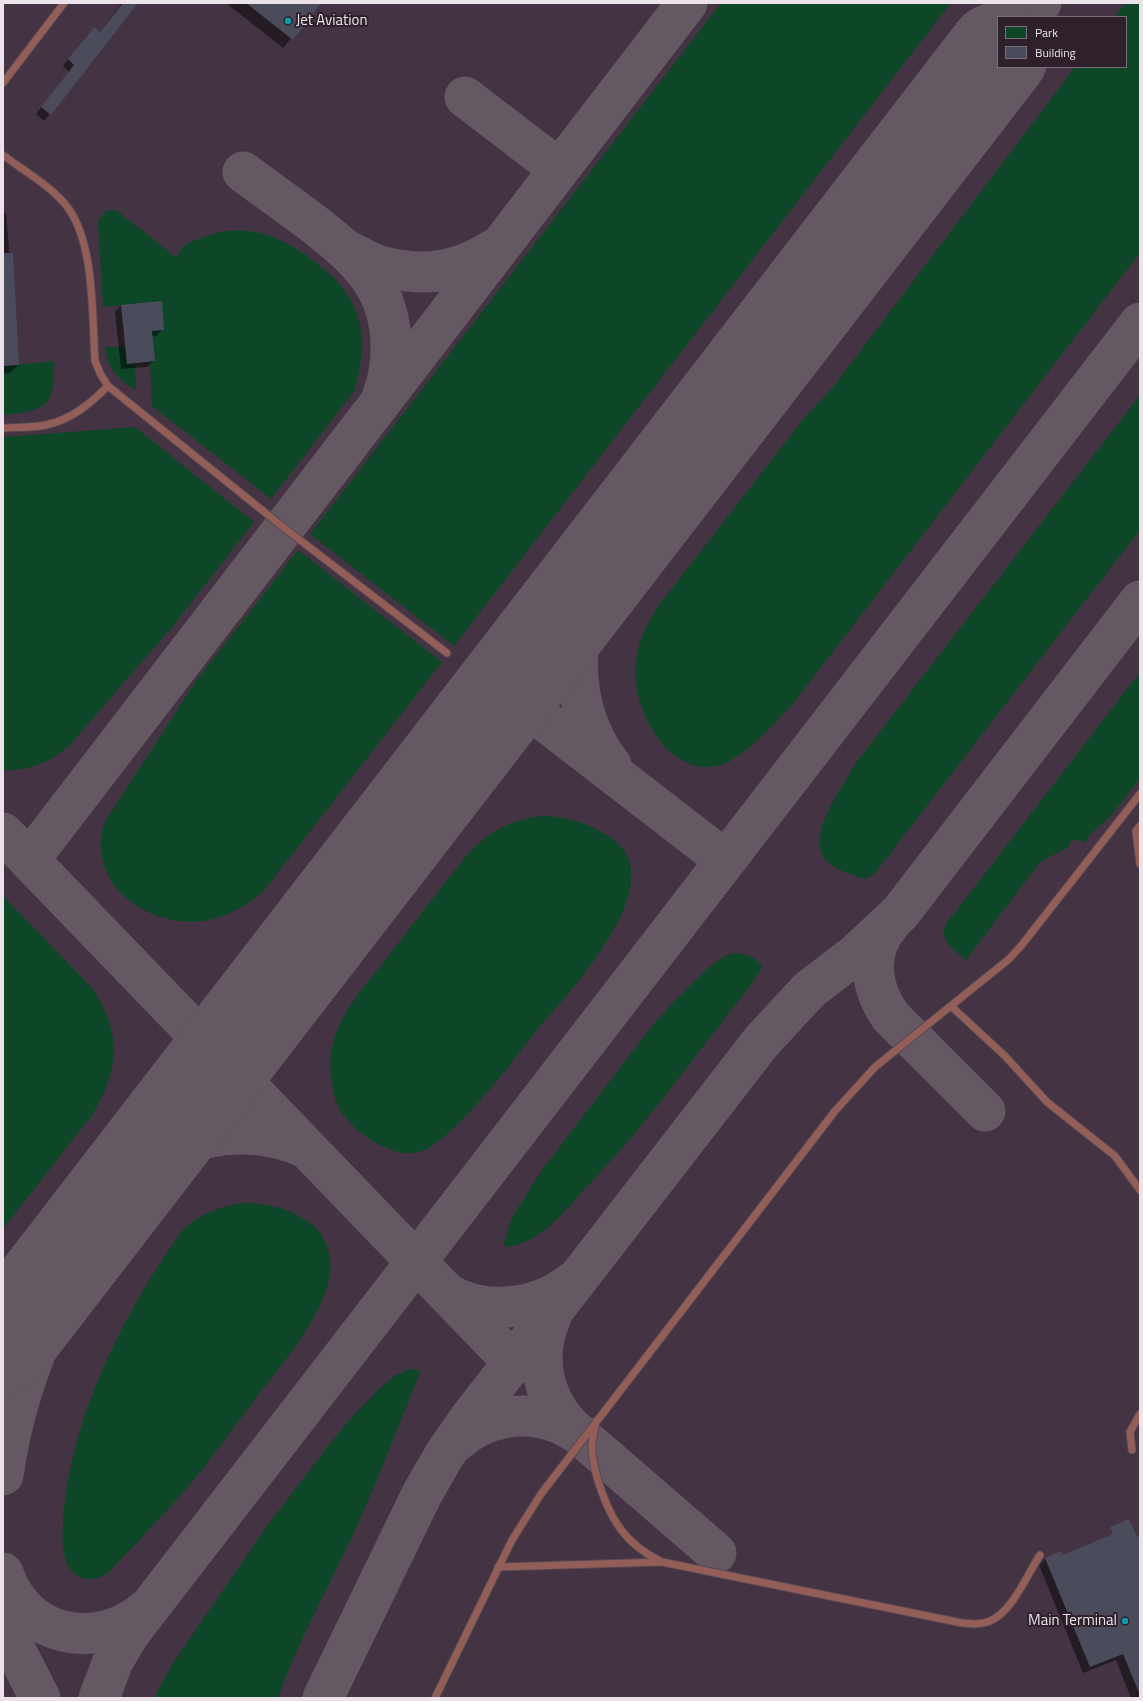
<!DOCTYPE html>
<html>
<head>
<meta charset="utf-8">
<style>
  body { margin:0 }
  #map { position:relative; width:1143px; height:1701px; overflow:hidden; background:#382b36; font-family:"Titillium Web",sans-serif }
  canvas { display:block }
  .frame { position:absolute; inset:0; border:4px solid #ebe2ea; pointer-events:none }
  .legend { position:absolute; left:997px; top:16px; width:130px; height:52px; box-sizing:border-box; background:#2e212c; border:1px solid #7a6e78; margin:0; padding:5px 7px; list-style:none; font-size:12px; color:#ebe2ea }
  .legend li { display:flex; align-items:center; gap:8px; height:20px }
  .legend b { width:20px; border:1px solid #7a6e78 }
</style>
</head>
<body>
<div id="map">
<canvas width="1143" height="1701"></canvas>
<div class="frame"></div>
<ul class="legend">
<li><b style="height:11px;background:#0d4728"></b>Park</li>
<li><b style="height:11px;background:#4a4c5c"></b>Building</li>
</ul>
</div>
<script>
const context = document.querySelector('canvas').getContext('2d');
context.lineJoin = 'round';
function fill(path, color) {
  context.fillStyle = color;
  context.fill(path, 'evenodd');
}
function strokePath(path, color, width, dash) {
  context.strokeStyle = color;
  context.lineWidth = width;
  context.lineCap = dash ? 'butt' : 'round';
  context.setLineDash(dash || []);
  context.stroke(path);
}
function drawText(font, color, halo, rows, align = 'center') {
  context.font = font + ' "Titillium Web",sans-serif';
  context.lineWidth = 4;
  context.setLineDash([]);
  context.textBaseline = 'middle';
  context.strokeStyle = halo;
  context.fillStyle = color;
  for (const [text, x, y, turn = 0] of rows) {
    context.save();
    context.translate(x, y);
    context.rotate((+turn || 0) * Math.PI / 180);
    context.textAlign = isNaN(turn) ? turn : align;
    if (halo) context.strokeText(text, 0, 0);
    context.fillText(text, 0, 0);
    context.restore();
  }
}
const built = new Path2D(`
  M 3,3 L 1140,3 L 1140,1698 L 3,1698 ZM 998,17 L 1126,17 L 1126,67 L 998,67 Z`);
const green = new Path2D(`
  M 721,3 L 951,3 L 454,646 L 310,534 Z
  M 1126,3 L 1140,3 L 1140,253 L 795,701 C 779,719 744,758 721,765 C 670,780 634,712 635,670 C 636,646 646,624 659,605 L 801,422 L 833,387 L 1075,67 L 1126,67 L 1126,17 L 1114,17 Z
  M 110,210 L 116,210 L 176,257 C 179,253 182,249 185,245 C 191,241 201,238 207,236 C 247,222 283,237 314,261 C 331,274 347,289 355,309 C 366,336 362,362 355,390 L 271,499 L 152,406 L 150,361 L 155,360 L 152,331 L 161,301 L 103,307 L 98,221 L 105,212 Z
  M 105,347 L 125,347 L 127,363 L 135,363 L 136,389 L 134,389 C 117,377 107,369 105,347 Z
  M 54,361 C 55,406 47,411 3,415 L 3,366 Z
  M 1140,395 L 1140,530 L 875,873 L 866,879 C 854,876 835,870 827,861 C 803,837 845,783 858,760 Z
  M 135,427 L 254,522 L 173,626 L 70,745 C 52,762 28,771 3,770 L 3,437 Z
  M 298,550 L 442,662 L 266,888 C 249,905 231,915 208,920 C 151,931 85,885 104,823 L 196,681 Z
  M 1140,672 L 1140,778 L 1110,817 L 1093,832 L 1084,843 L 1078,840 L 1072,840 L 1067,848 L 1040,862 L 966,960 C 956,951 937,940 946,924 Z
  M 541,816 C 566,816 585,822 607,835 C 681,878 566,995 534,1034 C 511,1063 452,1143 419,1152 C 391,1160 344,1127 336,1101 C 329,1080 328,1056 335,1036 C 344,1008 367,984 385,960 C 412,926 438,891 465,857 C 488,832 507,821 541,816 Z
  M 3,896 L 92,988 C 122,1032 120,1070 92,1115 L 3,1229 Z
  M 733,953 C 745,953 755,956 762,966 L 760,972 L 747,990 C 694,1057 644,1128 584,1190 C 568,1207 552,1228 531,1239 C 524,1243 513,1246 505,1247 L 504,1243 L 512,1217 L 542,1170 L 648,1031 L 672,1003 L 706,970 L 723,957 Z
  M 244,1203 C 291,1203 343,1228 328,1284 C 317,1322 283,1364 259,1394 C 233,1428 209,1463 181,1495 C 158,1521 133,1546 109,1572 C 100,1579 88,1582 78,1576 C 61,1566 62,1541 63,1523 C 69,1421 123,1313 182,1231 C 199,1213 220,1207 244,1203 Z
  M 410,1369 L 419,1370 L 420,1373 C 399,1426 378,1479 355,1530 C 330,1586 298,1640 278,1698 L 154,1698 L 171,1666 L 264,1530 L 328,1446 L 350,1419 L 379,1389 L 395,1375 Z`);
const shadow = new Path2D(`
  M 122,3 L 137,3 L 44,121 L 36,114 L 69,72 L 63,66 L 88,34 L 94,28 L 100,32 Z
  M 226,3 L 320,3 L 283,48 Z
  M 3,213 L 6,213 L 18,365 L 10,373 L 3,374 Z
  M 121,305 L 163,329 L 156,336 L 152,336 L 154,360 L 147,367 L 121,369 L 115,312 Z
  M 1140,1537 L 1140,1698 L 1131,1698 L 1116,1660 L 1083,1673 L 1039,1565 L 1046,1558 L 1118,1546 Z`);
const taxiway = new Path2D(`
  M 1030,17 L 1041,3
  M 976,82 L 998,59
  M 465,97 L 559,169
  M 243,172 C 266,189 290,206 314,224 C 357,258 391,286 391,347 C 391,362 389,379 383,394
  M 348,251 C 361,257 374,266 388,268 C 430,277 460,271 496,248
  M 602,566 C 598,581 590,594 586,608 C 569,662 577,721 611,765
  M 506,691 L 725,860
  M 3,833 L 513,1362
  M 29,860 L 687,3
  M 889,925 C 865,953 871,989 891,1017 L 985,1111
  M 446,1293 C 484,1316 537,1310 571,1283
  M 551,1317 C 533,1357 543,1402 575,1431 L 716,1553
  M 3,1321 L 31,1302 L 59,1266
  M 456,1442 C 483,1417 523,1409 558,1423 C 565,1426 572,1430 579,1434
  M 3,1475 C 11,1418 29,1362 54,1310 C 73,1269 99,1232 119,1192 C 161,1136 246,1118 308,1149
  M 3,1573 C 24,1637 96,1652 146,1610
  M 3,1626 L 40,1698
  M 99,1698 L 113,1661 L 129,1634 L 1140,323
  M 323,1698 L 422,1494 L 445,1454 L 470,1418 L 761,1042 L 809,990 L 856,954 L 900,913 L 1140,601`);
const runway = new Path2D(`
  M 3,1343 L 998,53`);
const building = new Path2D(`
  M 123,3 L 138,3 L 51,115 L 41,107 L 74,65 L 68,59 L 94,27 L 100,32 Z
  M 246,3 L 321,3 L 293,40 Z
  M 3,253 L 13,253 L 19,365 L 3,366 Z
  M 162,301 L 164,330 L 152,331 L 155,361 L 127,364 L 121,305 Z
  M 1129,1519 L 1137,1537 L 1140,1536 L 1140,1695 L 1123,1654 L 1090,1667 L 1045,1558 L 1061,1551 L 1063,1555 L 1113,1534 L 1110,1527 Z`);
const lane = new Path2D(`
  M 3,83 L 64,3
  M 3,155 C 24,171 49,185 65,204 C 95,239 92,316 95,361 L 101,375 L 108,386 L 283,527 L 447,653
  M 3,428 C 17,427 32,428 46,425 C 71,420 91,403 108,386
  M 1140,826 L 1136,831 L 1140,864
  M 952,1007 L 1005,1056 L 1047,1102 L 1115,1156 L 1140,1190
  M 596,1421 C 594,1430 592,1440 592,1449 C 593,1473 607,1512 622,1531 C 632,1544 646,1554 660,1561
  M 1132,1450 L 1130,1432 L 1140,1414
  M 498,1567 L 662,1562 L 962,1623 C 972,1624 981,1625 990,1621 C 1012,1612 1027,1575 1040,1555
  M 435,1698 L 512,1540 L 541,1494 L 835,1111 L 875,1067 L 1009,959 L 1021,946 L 1140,794`);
const markers = [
  [288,21,4,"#0f9aa8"],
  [1125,1621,4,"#0f9aa8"]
];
const poiNames = [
  ["Jet Aviation",296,21],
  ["Main Terminal",1117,1621,"right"]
];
fill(built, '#443342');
fill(green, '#0d4728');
fill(shadow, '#0007');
strokePath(taxiway, '#645862', 41);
strokePath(runway, '#645862', 102);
fill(building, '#4a4c5c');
strokePath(lane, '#554853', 9);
strokePath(lane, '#945e58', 7);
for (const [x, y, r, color] of markers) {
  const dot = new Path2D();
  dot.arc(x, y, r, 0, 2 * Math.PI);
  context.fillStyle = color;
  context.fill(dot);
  strokePath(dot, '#2e212c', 1.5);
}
drawText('15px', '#ebe2ea', '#2e212c', poiNames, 'left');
</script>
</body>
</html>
